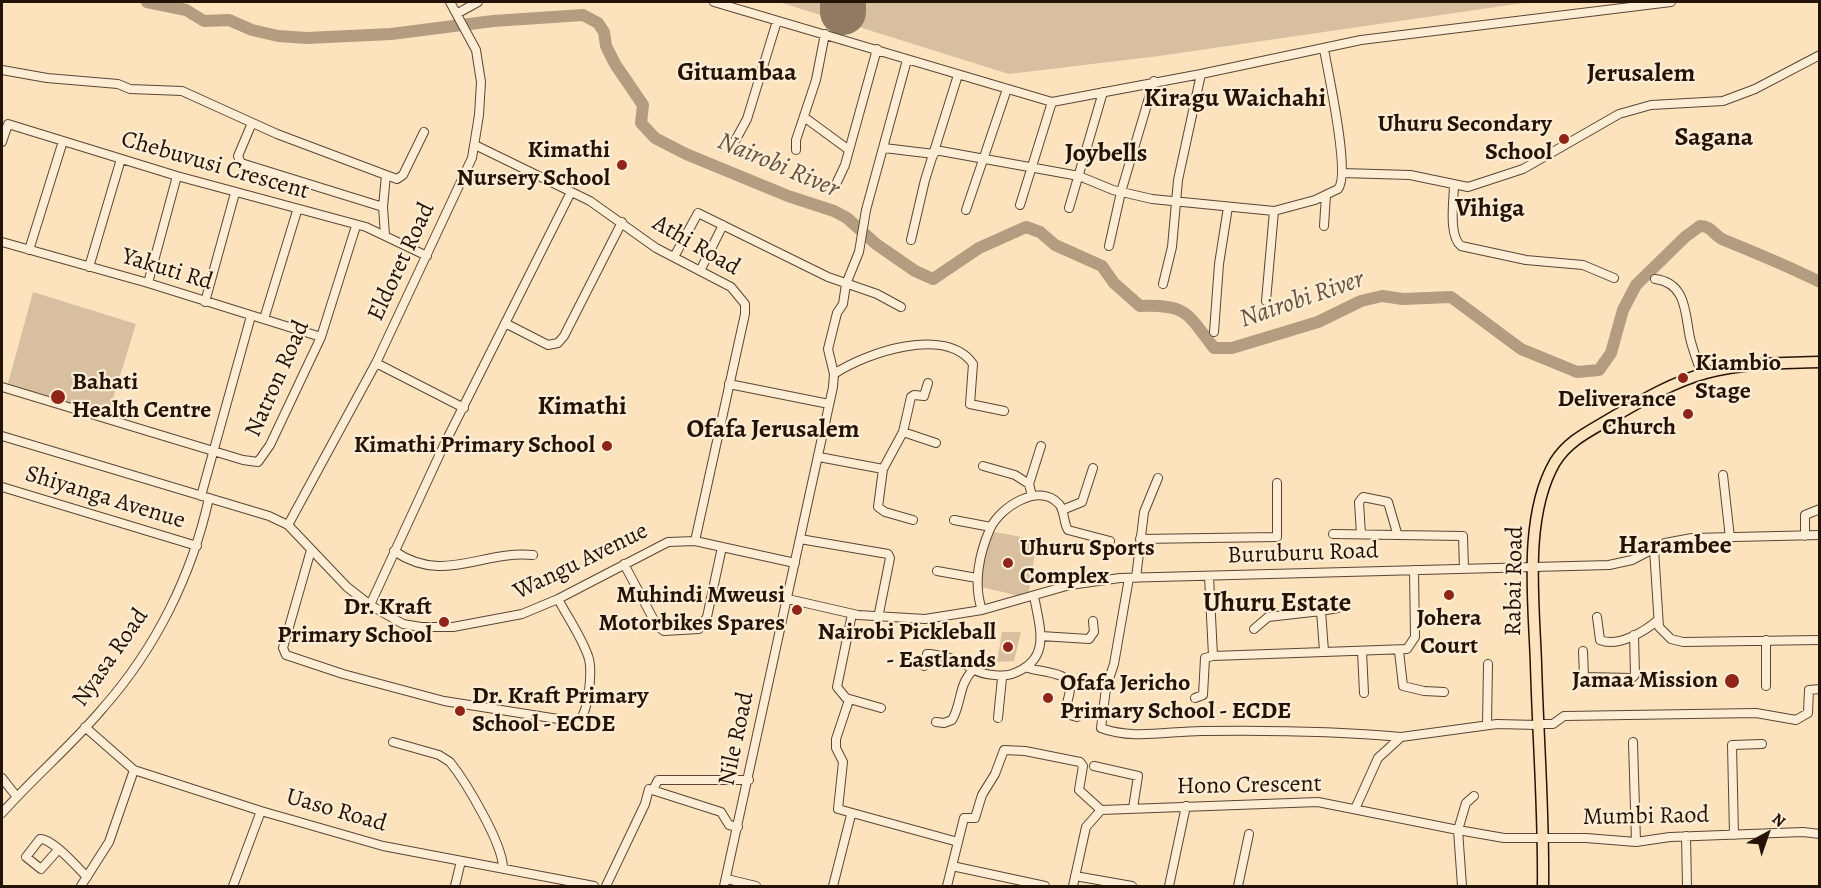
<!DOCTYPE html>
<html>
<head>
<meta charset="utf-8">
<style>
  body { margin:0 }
  #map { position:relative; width:1821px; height:888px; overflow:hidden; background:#fce3be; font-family:Alegreya,serif }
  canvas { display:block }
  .frame { position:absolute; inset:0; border:3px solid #241205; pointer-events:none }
  .north { position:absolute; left:1737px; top:804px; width:60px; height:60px; -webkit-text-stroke:4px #fdedd5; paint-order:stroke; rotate:40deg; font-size:16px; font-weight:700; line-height:24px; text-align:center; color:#241205 }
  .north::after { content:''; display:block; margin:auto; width:21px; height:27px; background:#241205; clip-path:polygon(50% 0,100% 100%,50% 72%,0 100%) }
</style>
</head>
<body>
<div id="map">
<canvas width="1821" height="888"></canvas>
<div class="frame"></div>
<div class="north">N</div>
</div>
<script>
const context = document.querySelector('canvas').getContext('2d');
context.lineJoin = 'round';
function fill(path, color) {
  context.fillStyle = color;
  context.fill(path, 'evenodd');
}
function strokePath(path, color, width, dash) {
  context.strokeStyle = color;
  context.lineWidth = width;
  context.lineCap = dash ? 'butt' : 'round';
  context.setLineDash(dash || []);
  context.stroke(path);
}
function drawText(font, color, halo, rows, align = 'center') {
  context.font = font + ' Alegreya,serif';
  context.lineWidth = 4.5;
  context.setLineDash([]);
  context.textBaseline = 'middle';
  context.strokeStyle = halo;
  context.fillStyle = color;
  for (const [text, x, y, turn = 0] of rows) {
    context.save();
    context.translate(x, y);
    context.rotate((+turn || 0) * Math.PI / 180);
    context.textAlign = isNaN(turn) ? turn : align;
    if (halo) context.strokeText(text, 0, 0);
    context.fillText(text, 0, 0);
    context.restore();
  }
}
const green = new Path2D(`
  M 779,2 L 1530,2 L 1159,56 L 1009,74 Z
  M 33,292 L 136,324 L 107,418 L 7,387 Z
  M 990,531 L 1037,540 L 1028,598 L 977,586 Z
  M 1002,632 L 1021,632 L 1014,661 L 997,662 Z`);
const river = new Path2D(`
  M 147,2 L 186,10 L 204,21 L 229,20 L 252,30 L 278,36 L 307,38 L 391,34 L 493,21 L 583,15 L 598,23 L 604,32 L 606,46 L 615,64 L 643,105 L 641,123 L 655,138 L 686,154 L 788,196 L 834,211 L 847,218 L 876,244 L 915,271 L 933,279 L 979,248 L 1026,227 L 1040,232 L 1055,245 L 1102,266 L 1114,283 L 1140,306 C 1187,304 1187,313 1214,348 L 1232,348 L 1318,322 L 1361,301 L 1382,296 L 1403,299 L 1451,297 L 1521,349 L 1577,372 L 1599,370 L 1611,353 L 1623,310 L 1636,285 L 1685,237 L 1700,226 C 1712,226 1714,236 1724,240 C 1756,253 1788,266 1820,282`);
const runway = new Path2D(`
  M 843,2 L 843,12`);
const minor = new Path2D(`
  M 714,2 L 1052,102 L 1201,74 L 1361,40 L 1671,2
  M 458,13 L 478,2
  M 2,70 L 47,78 L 118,84 L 130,89 L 182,91 L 277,134 L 386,175 L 383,207 L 385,235
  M 804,117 L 849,150
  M 252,123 L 238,156 L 241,163 L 383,207
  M 735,141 L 747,119 L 777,21
  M 2,142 L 8,124 L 177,176 L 366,227 L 427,256
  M 475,145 L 590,201 L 656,248 L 731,287 L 745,304 L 745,314 L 695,541
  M 884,148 L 934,154
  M 796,150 L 796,140 L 816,80 L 825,34
  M 935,150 L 1079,176 L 1113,190 L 1152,199 L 1274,211 L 1315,200 L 1338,189 C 1351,175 1328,73 1324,49
  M 1342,173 L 1410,175 L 1468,187 L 1523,169 L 1619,114 L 1651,105 L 1723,101 L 1755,89 L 1820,55
  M 386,175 L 397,179 L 403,175 L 424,132
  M 837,182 L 845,165 L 877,49
  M 1454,184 C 1454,200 1448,235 1461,246 L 1526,260 L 1583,265 L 1614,278
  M 1020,205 L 1052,102
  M 1069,208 L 1103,92
  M 966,210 L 1007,89
  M 1324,226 L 1326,195
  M 911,240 L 925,180 L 958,75
  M 2,242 L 148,283 L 321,337
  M 1109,246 L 1121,192 L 1154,81
  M 29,250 L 63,141
  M 674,257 L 698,213 L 828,277 L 877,294 L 901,307
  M 89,267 L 121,159
  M 700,271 L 723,225
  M 1655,279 C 1687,283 1685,314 1690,338 C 1693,351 1698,363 1702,375
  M 148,283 L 177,176
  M 1163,284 L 1172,247 L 1178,180 L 1201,74
  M 1266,301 L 1274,211
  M 205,302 L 235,193
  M 264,319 L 297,211
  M 505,323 L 548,345 L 558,343 L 564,336 L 622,222
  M 1214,332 L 1219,264 L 1228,207
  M 376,363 L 464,408
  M 834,374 C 865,353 946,325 973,364 L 970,404 L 1004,411
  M 729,384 L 829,404
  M 2,387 L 243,460 L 258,462 L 270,445 L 321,337 L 356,226
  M 903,432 L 911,397 L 914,395 L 924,396 L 928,383
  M 2,436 L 269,516 L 288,525 L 347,587 L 370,605 L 403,624 L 421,627 L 453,627 L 522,614 L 558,599 L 668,542 L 695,541 L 795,563
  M 819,457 L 883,469 L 903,432 L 936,443
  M 983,466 L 1015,475 L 1029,484
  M 883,469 L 878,507 L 885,512 L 913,520
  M 1723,475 L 1730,538
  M 2,487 L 197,546
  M 201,496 L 251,316
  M 1032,496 L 1029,484 L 1041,446
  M 1062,510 L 1082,502 L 1093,468
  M 954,520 L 991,527
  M 288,525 L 376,363 L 472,158 L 479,115 L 481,82 L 476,50 L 450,2
  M 1333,534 L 1463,536 L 1464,569
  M 1361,534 L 1359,502 L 1363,497 L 1388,502 L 1397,533
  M 1805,536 L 1805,515 L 1820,509
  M 800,539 L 888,554 L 890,558 L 878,618
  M 1140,539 L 1277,537 L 1277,483
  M 1654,549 L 1659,627 L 1671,639 L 1683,642 L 1820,640
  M 311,550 L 283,648 L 286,655 L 343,674 L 444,701 L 577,722 C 589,715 592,672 589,659 C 583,639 568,618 558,599
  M 394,551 C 444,585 481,550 533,555
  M 624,564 L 657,626 L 664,631 L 699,629 L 707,617 L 722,547
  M 937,571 L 977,578
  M 1209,576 L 1213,656 L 1407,649 L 1415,637 L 1414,570
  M 1129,578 L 1114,664 L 1106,688 L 1101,728 C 1132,740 1169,731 1202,731 C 1268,730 1335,731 1401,737
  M 1136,578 L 1144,512 L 1158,478
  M 788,599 L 858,615 L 925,619 L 982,610 L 1070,585 L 1120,578 L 1609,565 L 1632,560 L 1665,543 L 1692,538 L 1820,535
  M 370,605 L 444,445 L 571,192
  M 982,610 C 973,584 979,554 990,529 C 1000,507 1039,482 1059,504 C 1065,511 1063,522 1068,530 L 1110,541
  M 1321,611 L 1338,608
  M 852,614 L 837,687 L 846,698 L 881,708
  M 1597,617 L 1600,640 C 1618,648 1645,631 1658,620
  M 1254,629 L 1268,617 L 1321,611 L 1324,651
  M 1041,636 L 1089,639 L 1094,632 L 1093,621
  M 1766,640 L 1766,686
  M 1362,651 L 1364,693
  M 1399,651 L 1403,686 L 1424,691 L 1444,692
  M 1583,651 L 1584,677 L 1632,678 L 1635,675 L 1634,635
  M 924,666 L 927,654 L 930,654 C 950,657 956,659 973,669 C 982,675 1003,677 1012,674 C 1052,660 1040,629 1034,596
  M 1028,668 C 1040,672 1074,672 1070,690 C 1069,698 1065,706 1066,714 L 1077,717
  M 1195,698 L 1203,695 L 1205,658 L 1213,656
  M 849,700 L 836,739 L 836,748 L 843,762 L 838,809 L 958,842
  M 998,718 L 1002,678
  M 936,722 L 944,723 L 952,720 C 962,703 958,685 973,670
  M 1538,724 L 1553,724 L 1564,716 L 1756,713 L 1796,720 L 1808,713 L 1809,690 L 1820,689
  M 1487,725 L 1488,664
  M 85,727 L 134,770 L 261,811 L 383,846 L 594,886
  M 393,742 L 439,755 L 450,762 C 466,782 503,844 503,868
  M 1633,742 L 1636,842
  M 1094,766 L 1138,776 L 1133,808
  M 2,778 L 17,797
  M 653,790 L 658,780 L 749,780
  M 1474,796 L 1466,803 L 1458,830 L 1504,838 L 1586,838 L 1636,842 L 1670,837 L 1803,832 L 1820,834
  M 1355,809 L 1378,758 L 1401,737 L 1497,724 L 1538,725
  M 2,813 C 34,777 72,745 103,708 C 156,648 192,575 209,498
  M 1734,835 L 1732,745 L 1762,744
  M 1686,836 L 1687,886
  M 58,850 L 41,869 L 26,857 L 40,839 C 52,838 77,867 87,877
  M 952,866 L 1045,886
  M 1075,876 L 1132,886
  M 727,879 L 756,886
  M 81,886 L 109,842 L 134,770
  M 233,886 L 261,811
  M 455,886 L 461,861
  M 606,886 L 645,804 L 649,789 L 721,812 L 729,825 L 738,827
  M 724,886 L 833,387 L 834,374 L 828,349 L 837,313 L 843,304 L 846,284 L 859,252 L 866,210 L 907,60
  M 833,886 L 851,815
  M 947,886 L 964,818 L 975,818 L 982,795 L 995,774 L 1004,750 L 1025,751 L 1080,762 L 1083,766 L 1079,790 L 1101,810
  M 1073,886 L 1086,827 L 1101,810 L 1318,802 L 1458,830 L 1462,886
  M 1169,886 L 1186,806
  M 1238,886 L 1249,834`);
const major = new Path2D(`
  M 1543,886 C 1544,812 1538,738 1536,664 C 1534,602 1523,517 1555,462 C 1568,441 1588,432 1608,420 C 1639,402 1672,382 1706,373 C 1743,363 1782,363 1820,362`);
const markers = [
  [1564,139,6,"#8f2418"],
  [622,165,6,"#8f2418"],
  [1683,378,6,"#8f2418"],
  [58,397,8,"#8f2418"],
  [1688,414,6,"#8f2418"],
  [607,446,6,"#8f2418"],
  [1008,563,6,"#8f2418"],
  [1449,595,6,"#8f2418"],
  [797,610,6,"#8f2418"],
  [444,622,6,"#8f2418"],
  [1008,647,6,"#8f2418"],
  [1732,681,8,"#8f2418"],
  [1048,698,6,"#8f2418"],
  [460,711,6,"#8f2418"]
];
const poiNames = [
  ["Uhuru Secondary",1552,125],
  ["School",1552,153],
  ["Kimathi",610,151],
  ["Nursery School",610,179],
  ["Kiambio",1695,364,"left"],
  ["Stage",1695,392,"left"],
  ["Bahati",72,383,"left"],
  ["Health Centre",72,411,"left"],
  ["Deliverance",1676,400],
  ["Church",1676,428],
  ["Kimathi Primary School",595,446],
  ["Uhuru Sports",1020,549,"left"],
  ["Complex",1020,577,"left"],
  ["Muhindi Mweusi",785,596],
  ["Motorbikes Spares",785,624],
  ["Dr. Kraft",432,608],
  ["Primary School",432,636],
  ["Johera",1449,619,"center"],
  ["Court",1449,647,"center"],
  ["Nairobi Pickleball",996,633],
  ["- Eastlands",996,661],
  ["Jamaa Mission",1718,681],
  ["Ofafa Jericho",1060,684,"left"],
  ["Primary School - ECDE",1060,712,"left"],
  ["Dr. Kraft Primary",472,697,"left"],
  ["School - ECDE",472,725,"left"]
];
const streetNames = [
  ["Chebuvusi Crescent",215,166,16],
  ["Athi Road",696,246,30],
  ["Eldoret Road",402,262,-65],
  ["Yakuti Rd",167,270,17],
  ["Natron Road",278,379,-66],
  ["Shiyanga Avenue",105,498,17],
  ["Buruburu Road",1303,554,-2],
  ["Wangu Avenue",581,562,-26],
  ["Rabai Road",1515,581,-89],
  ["Nyasa Road",111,658,-55],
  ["Nile Road",737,739,-78],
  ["Hono Crescent",1249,786,-1],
  ["Uaso Road",336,811,16],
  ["Mumbi Raod",1646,817,-1]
];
const neighbourhoodNames = [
  ["Gituambaa",737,74],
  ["Jerusalem",1641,75],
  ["Kiragu Waichahi",1235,100],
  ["Sagana",1714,139],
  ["Joybells",1106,155],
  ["Vihiga",1490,210],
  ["Kimathi",582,408],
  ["Ofafa Jerusalem",773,431],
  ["Harambee",1675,547]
];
const waterNames = [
  ["Nairobi River",778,166,23],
  ["Nairobi River",1302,300,-19]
];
const quarterNames = [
  ["Uhuru Estate",1277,604]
];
fill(green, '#d7bf9f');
strokePath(river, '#b39c7f', 12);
strokePath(runway, '#907a62', 46);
strokePath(minor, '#5a4633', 10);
strokePath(major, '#241205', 13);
strokePath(minor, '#fdedd5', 8);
strokePath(major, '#fce3be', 10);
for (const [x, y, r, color] of markers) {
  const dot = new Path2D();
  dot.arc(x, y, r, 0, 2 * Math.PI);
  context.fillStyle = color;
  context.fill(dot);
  strokePath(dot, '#fdedd5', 2);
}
drawText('bold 24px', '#241205', '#fdedd5', poiNames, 'right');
drawText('24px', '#241205', '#fdedd5', streetNames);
drawText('bold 26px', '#241205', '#fdedd5', neighbourhoodNames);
drawText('italic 26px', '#64503c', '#fdedd5', waterNames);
drawText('bold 27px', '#241205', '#fdedd5', quarterNames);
</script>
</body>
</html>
